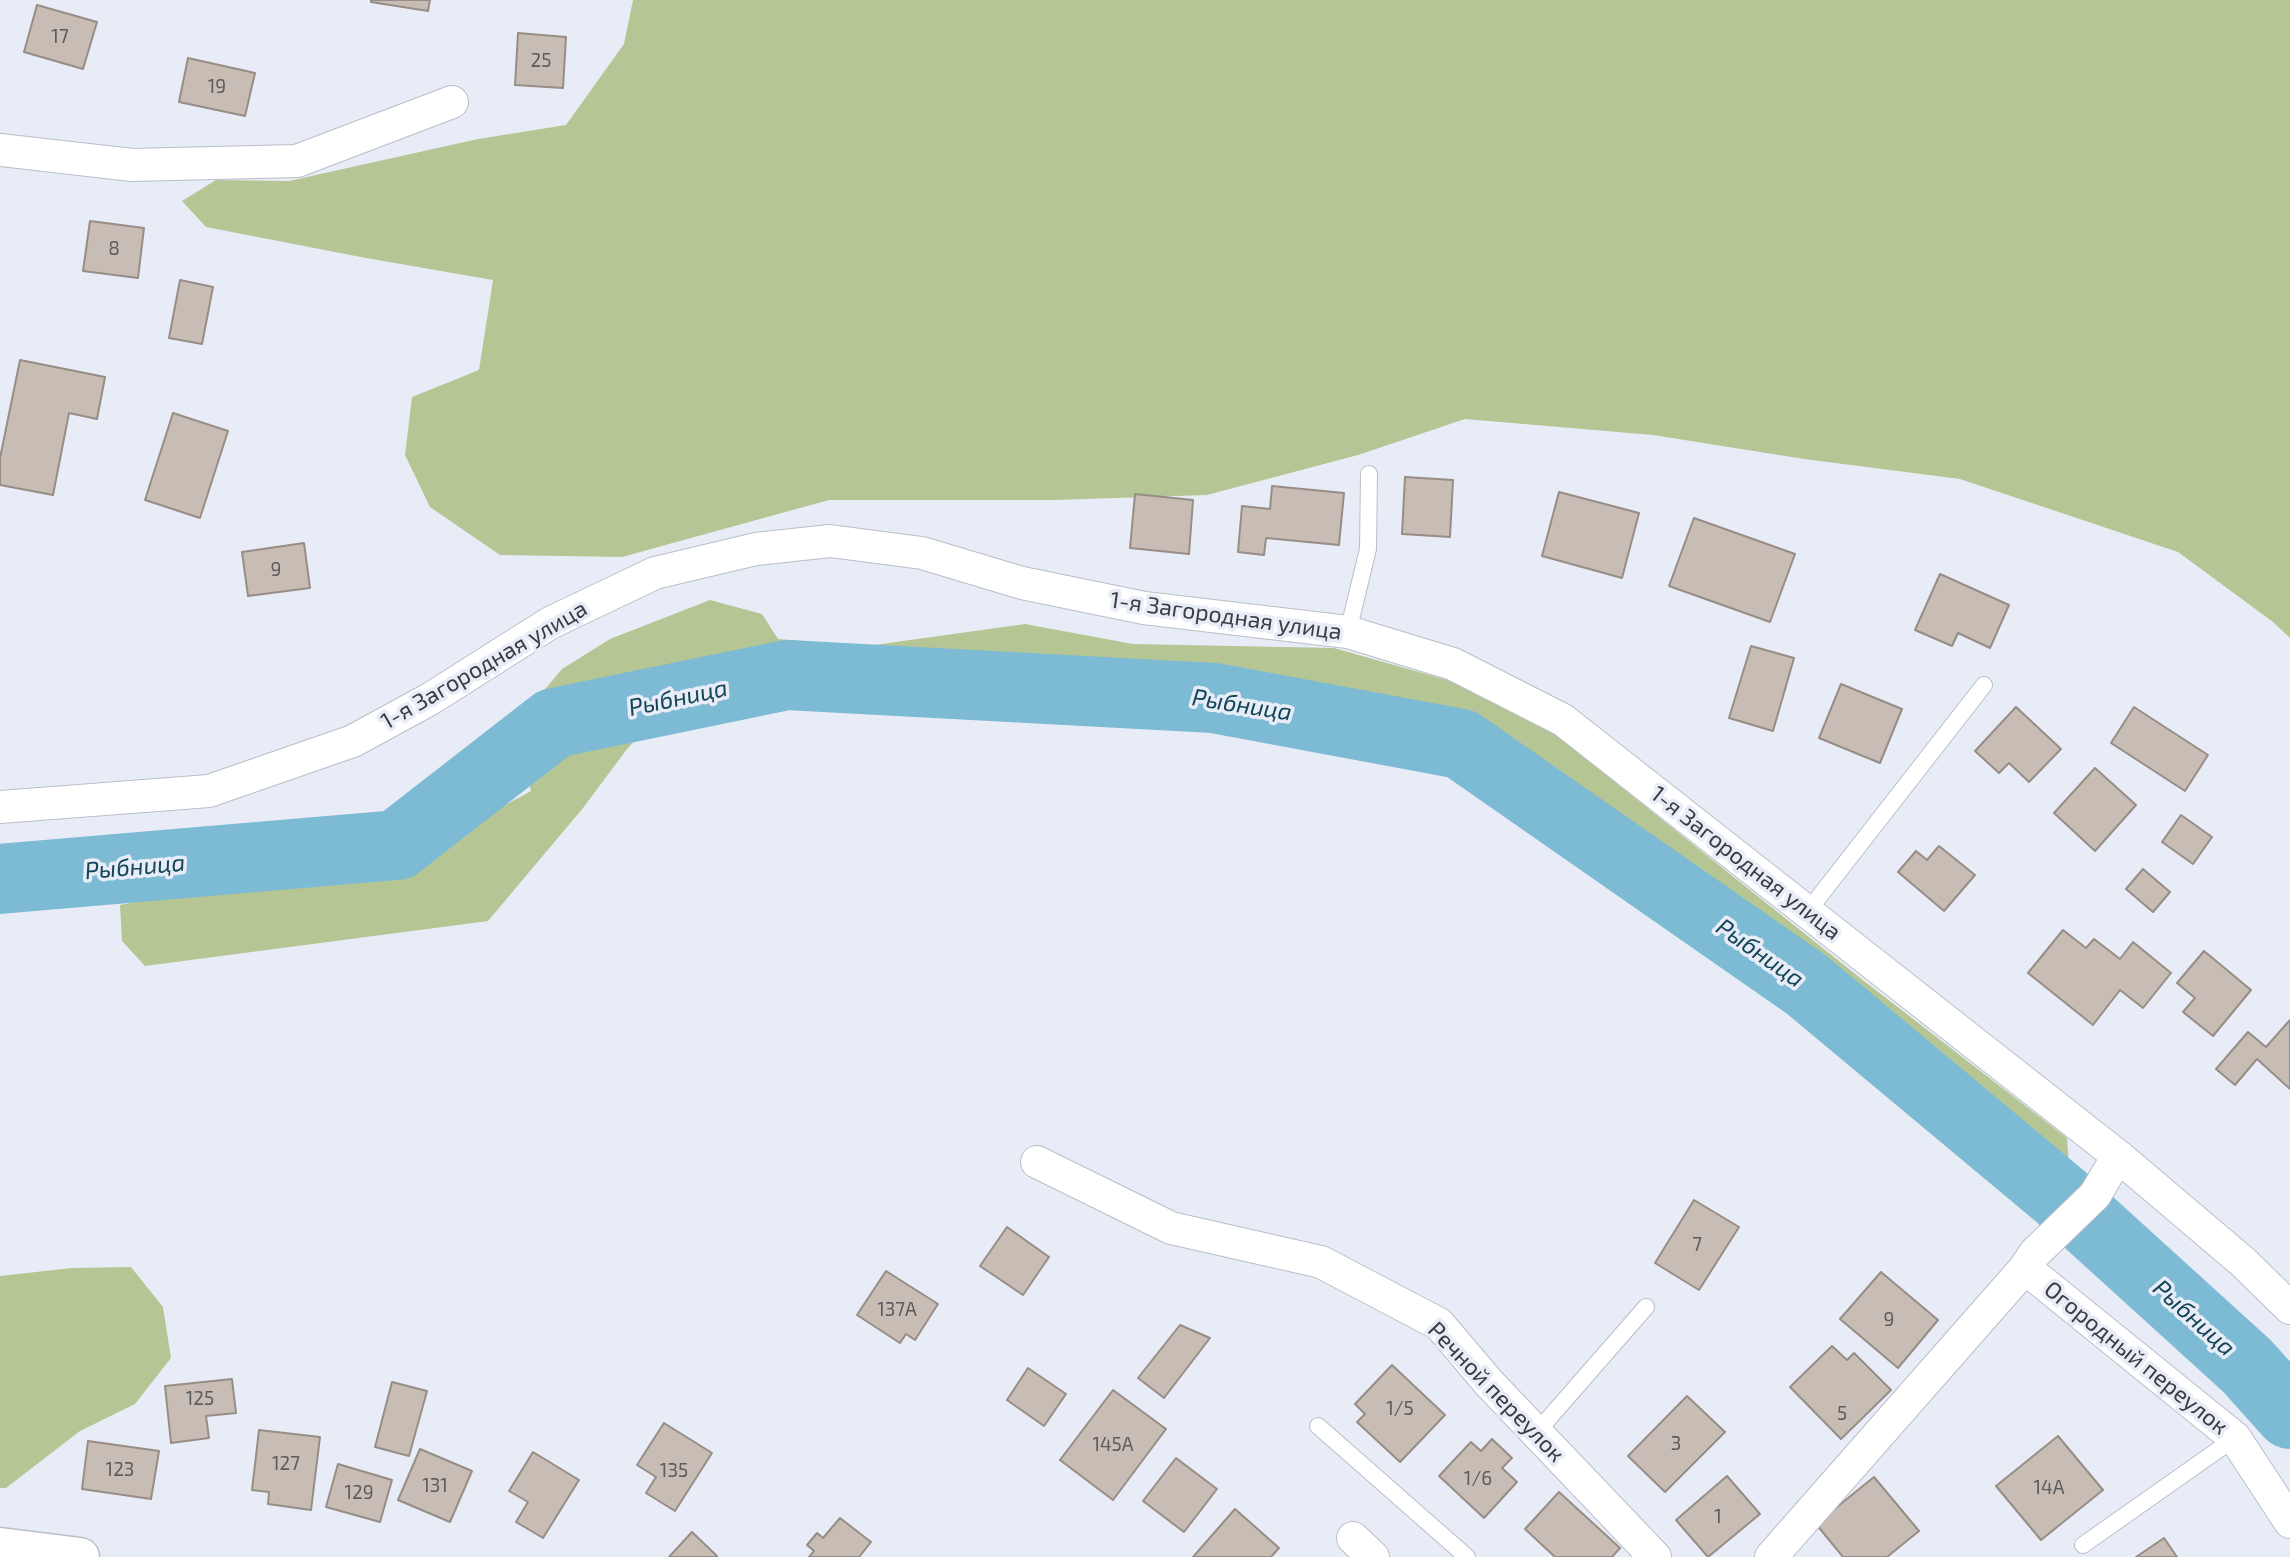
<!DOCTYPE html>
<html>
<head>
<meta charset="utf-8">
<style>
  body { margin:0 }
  canvas { display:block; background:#e8ecf7 }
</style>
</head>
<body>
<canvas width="2290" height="1557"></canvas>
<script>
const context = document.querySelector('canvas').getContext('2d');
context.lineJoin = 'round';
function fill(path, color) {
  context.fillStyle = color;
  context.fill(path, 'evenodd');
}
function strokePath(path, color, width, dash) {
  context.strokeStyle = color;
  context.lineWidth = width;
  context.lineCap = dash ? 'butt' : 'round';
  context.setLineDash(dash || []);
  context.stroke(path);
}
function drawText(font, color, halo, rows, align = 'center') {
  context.font = font + ' "Exo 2",sans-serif';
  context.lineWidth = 7;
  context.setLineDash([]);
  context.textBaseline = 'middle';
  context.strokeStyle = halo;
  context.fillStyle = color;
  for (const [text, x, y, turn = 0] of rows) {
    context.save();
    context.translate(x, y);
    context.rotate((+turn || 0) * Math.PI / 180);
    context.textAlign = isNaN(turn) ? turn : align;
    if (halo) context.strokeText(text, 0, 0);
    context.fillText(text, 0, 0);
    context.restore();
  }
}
const green = new Path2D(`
  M 633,0 L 2290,0 L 2290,638 L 2273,622 L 2178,552 L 1960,479 L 1804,459 L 1653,435 L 1465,419 L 1358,455 L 1207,495 L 1055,500 L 829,500 L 622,557 L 500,555 L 430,507 L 405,455 L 412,397 L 479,370 L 493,280 L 366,258 L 206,227 L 182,201 L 216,180 L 289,181 L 478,139 L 566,125 L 624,44 Z
  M 710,600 L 762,614 L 778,639 L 867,646 L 1025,624 L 1133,644 L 1334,648 L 1454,682 L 1556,735 L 1864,981 L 2067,1138 L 2069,1166 L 2046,1167 L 1831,970 L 1474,733 L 1357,698 L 1249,691 L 1186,675 L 999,655 L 829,663 L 758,657 L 701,669 L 627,749 L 583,808 L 488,921 L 145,966 L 122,941 L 120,905 L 277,875 L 391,867 L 531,791 L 515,725 L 562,669 L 610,639 Z
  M 131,1267 L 163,1307 L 171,1358 L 135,1404 L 80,1431 L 6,1488 L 0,1488 L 0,1276 L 72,1268 Z`);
const river = new Path2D(`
  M 0,879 L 397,845 L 554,723 L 787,675 L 1214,698 L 1461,744 L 1807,985 L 2061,1197 L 2247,1366 L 2290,1414`);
const building = new Path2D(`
  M 371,0 L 430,0 L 428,11 L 371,2 Z
  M 37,5 L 97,22 L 83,69 L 24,52 Z
  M 518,33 L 566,37 L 563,88 L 515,85 Z
  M 188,58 L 255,73 L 245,116 L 179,102 Z
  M 90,221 L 144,228 L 138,278 L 83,271 Z
  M 180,280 L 213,287 L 202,344 L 169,338 Z
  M 20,360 L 105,377 L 97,419 L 69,413 L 53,495 L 0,485 L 0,458 Z
  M 173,413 L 228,431 L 200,518 L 145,500 Z
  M 1405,477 L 1453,480 L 1450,537 L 1402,534 Z
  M 1272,486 L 1344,493 L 1339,545 L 1266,538 L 1264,555 L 1238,552 L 1242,506 L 1270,509 Z
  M 1559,492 L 1639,513 L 1622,578 L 1542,556 Z
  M 1135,494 L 1193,500 L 1189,554 L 1130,548 Z
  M 1694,518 L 1795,554 L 1770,622 L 1669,586 Z
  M 304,543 L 310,588 L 248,596 L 242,552 Z
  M 1940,574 L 2009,605 L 1990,648 L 1958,633 L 1952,646 L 1915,630 Z
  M 1751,646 L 1794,658 L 1773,731 L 1729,718 Z
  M 1841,684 L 1902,709 L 1880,763 L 1819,738 Z
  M 2016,707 L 2061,749 L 2029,782 L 2009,763 L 1999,773 L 1975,751 Z
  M 2134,707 L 2208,755 L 2185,791 L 2111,743 Z
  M 2095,768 L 2136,805 L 2095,851 L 2054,813 Z
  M 2181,815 L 2212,837 L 2193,864 L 2162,842 Z
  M 1939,846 L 1975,875 L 1944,911 L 1898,872 L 1916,851 L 1927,860 Z
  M 2143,869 L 2170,892 L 2153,912 L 2126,889 Z
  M 2063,930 L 2086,948 L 2094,939 L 2120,959 L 2133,942 L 2171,973 L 2143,1008 L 2120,990 L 2093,1025 L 2028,973 Z
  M 2204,951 L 2251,990 L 2213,1036 L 2183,1012 L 2195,998 L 2177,983 Z
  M 2290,1020 L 2290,1089 L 2257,1059 L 2235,1085 L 2216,1069 L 2248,1032 L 2266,1047 Z
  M 1694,1200 L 1739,1227 L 1699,1290 L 1655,1263 Z
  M 1007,1227 L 1049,1257 L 1023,1295 L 980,1266 Z
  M 886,1271 L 938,1304 L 915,1340 L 906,1334 L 900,1343 L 857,1315 Z
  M 1881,1272 L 1938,1320 L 1898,1368 L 1840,1319 Z
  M 1180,1325 L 1210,1338 L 1164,1398 L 1138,1378 Z
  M 1832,1346 L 1847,1360 L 1854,1353 L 1891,1390 L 1841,1439 L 1790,1387 Z
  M 1392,1365 L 1445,1415 L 1400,1462 L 1357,1422 L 1365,1414 L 1355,1404 Z
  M 1028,1368 L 1066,1394 L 1044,1426 L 1007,1400 Z
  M 232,1379 L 236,1413 L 206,1416 L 209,1438 L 171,1443 L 165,1386 Z
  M 392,1382 L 427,1391 L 409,1456 L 375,1447 Z
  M 1113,1390 L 1166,1429 L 1113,1500 L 1060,1460 Z
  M 1687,1396 L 1725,1432 L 1665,1492 L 1628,1456 Z
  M 664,1423 L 712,1453 L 675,1511 L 646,1493 L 656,1477 L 637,1465 Z
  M 259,1430 L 320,1437 L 311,1510 L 268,1504 L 269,1492 L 252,1490 Z
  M 2058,1436 L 2103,1490 L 2041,1540 L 1996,1486 Z
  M 1492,1439 L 1512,1458 L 1502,1468 L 1517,1482 L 1484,1518 L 1439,1476 L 1471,1442 L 1481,1451 Z
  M 88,1441 L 159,1451 L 151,1499 L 82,1489 Z
  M 420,1449 L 472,1471 L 450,1522 L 398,1500 Z
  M 533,1452 L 579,1480 L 543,1538 L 516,1522 L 528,1502 L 509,1491 Z
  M 1176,1458 L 1217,1489 L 1184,1532 L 1143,1501 Z
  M 338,1464 L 392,1480 L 380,1522 L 326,1507 Z
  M 1727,1476 L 1760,1514 L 1708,1557 L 1676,1520 Z
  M 1874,1477 L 1919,1531 L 1887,1557 L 1843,1557 L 1816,1524 Z
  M 1559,1492 L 1620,1548 L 1612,1557 L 1555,1557 L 1525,1529 Z
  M 1235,1509 L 1279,1548 L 1271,1557 L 1193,1557 Z
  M 840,1518 L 871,1542 L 859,1557 L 809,1557 L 814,1551 L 807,1545 L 817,1533 L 823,1538 Z
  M 692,1532 L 717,1556 L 717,1557 L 669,1557 Z
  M 2164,1538 L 2177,1557 L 2136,1557 Z`);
const lane = new Path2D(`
  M 1348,632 L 1368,549 L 1369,474
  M 1808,911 L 1984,685
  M 1318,1426 L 1467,1557
  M 1536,1433 L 1646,1307
  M 2083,1545 L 2235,1438`);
const street = new Path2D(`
  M 0,150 L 132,165 L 297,161 L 452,102
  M 0,807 L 209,791 L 353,741 L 430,699 L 550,623 L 655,573 L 756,549 L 830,541 L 922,553 L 1022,583 L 1144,608 L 1348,632 L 1453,664 L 1563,720 L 2118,1156 L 2243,1262 L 2290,1308
  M 1037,1162 L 1171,1228 L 1321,1262 L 1439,1324 L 1489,1383 L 1655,1557
  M 2025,1268 L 2235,1438 L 2290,1522
  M 1353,1538 L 1373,1557
  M 1771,1557 L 2025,1268 L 2035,1253 L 2095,1195 L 2118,1156`);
const secondary = new Path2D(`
  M 0,1547 L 80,1557`);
const numberNames = [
  ["17",60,37],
  ["25",541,61],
  ["19",217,87],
  ["8",114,249],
  ["9",276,570],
  ["7",1697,1245],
  ["137А",897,1310],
  ["9",1889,1320],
  ["125",200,1399],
  ["1/5",1400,1409],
  ["5",1842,1414],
  ["3",1676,1444],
  ["145А",1113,1445],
  ["127",286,1464],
  ["123",120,1470],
  ["135",674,1471],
  ["1/6",1478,1479],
  ["131",435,1486],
  ["14А",2049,1488],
  ["129",359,1493],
  ["1",1718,1517]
];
const streetNames = [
  ["1-я Загородная улица",1226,616,8],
  ["1-я Загородная улица",484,665,-30],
  ["1-я Загородная улица",1746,863,38],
  ["Огородный переулок",2136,1358,39],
  ["Речной переулок",1496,1392,46]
];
const waterNames = [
  ["Рыбница",678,698,-12],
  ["Рыбница",1242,705,9],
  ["Рыбница",135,867,-5],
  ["Рыбница",1760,953,35],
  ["Рыбница",2194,1318,42]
];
fill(green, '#b5c694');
strokePath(river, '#7dbad4', 70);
fill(building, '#c7bdb5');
strokePath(building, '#978d86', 2);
strokePath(lane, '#b9bec8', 18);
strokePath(street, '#b9bec8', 34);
strokePath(secondary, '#b9bec8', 41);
strokePath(lane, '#fff', 16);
strokePath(street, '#fff', 32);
strokePath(secondary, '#fff', 38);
drawText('19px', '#5d5c5d', null, numberNames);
drawText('23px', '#3a3c40', '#e8ecf7', streetNames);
drawText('italic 24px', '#134659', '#e8ecf7', waterNames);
</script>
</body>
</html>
